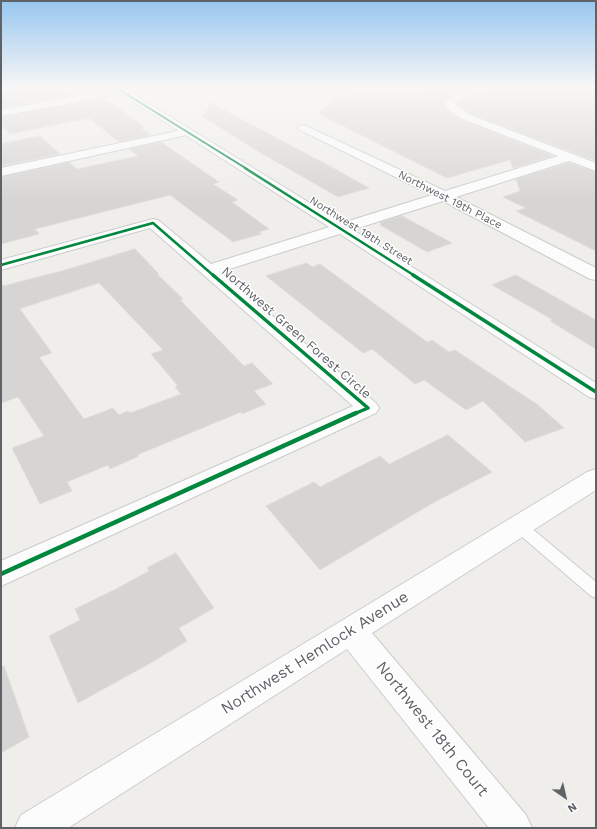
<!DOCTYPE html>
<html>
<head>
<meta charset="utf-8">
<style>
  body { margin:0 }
  #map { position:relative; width:597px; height:829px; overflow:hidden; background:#efeeea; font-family:"Work Sans",sans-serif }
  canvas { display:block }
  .frame { position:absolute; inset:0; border:2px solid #5f6368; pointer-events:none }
  .north { position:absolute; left:545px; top:777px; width:40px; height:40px; -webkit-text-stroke:3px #fff; paint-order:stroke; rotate:146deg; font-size:11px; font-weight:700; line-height:16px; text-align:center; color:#5f6368 }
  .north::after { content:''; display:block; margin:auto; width:14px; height:18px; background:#5f6368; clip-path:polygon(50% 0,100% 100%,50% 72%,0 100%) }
</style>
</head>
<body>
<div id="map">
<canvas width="597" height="829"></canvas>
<div class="frame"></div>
<div class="north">N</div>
</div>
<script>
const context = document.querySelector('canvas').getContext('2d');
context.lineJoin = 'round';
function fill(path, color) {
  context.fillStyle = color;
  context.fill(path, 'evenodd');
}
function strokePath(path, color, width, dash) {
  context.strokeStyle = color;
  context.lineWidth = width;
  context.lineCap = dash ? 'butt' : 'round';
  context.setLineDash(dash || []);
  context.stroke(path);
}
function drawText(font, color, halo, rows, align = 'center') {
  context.font = font + ' "Work Sans",sans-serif';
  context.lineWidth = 3;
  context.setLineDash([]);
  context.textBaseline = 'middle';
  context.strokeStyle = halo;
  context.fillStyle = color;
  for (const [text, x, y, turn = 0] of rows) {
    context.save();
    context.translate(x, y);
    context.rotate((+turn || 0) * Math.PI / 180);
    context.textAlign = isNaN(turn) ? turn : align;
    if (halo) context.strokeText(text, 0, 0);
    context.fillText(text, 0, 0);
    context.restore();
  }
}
const building = new Path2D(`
  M 1,87 L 88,87 L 94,91 L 1,108 Z
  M 452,87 L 470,87 L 459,90 L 442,103 L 449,112 L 459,119 L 553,156 L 513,168 L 510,160 L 447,178 L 319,114 L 336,97 Z
  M 495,87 L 596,87 L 596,161 L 469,113 L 458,103 L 469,96 L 493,90 Z
  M 104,98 L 145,127 L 141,128 L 151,135 L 119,142 L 89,118 L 10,134 L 1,125 L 1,117 Z
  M 211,103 L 337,170 L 369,188 L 338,197 L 261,153 L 203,117 Z
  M 40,136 L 60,154 L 1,166 L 1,144 Z
  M 161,142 L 219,182 L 213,184 L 238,200 L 232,202 L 269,229 L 259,232 L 262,234 L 233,242 L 170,195 L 35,229 L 39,234 L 1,244 L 1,177 L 69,162 L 77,169 L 138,156 L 129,149 Z
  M 569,163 L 596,172 L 596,251 L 516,211 L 526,208 L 503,197 L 520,191 L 516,179 Z
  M 402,216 L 452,243 L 427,252 L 380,225 L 381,222 Z
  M 135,249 L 159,274 L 157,274 L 183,299 L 180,300 L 244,366 L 252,363 L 273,384 L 254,391 L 266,404 L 242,414 L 241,412 L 137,455 L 139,456 L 110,469 L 108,465 L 67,482 L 72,491 L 40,504 L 12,448 L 44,436 L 18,397 L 1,403 L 1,283 L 3,286 L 62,271 ZM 99,283 L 163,350 L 151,354 L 178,386 L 175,387 L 181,394 L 130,413 L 128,411 L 119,415 L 113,408 L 84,419 L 39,357 L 52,353 L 20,309 Z
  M 307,263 L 312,267 L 320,264 L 427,342 L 432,340 L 449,352 L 455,350 L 538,405 L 564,428 L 525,442 L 483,401 L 466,410 L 424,380 L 415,384 L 372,349 L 363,353 L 266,276 Z
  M 516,275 L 596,320 L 596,349 L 550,321 L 553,320 L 492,285 Z
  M 448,435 L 492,472 L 431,504 L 320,570 L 266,506 L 314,482 L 320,487 L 380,456 L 389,464 Z
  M 176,553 L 214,608 L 179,628 L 187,641 L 147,665 L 78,703 L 49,636 L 80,620 L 75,609 L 118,588 L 149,571 L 147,568 Z
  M 1,666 L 4,666 L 29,737 L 1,753 Z`);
const lane = new Path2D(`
  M 519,520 L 524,522 L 596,582 L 596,598 L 591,596 L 514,530 L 512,526 L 514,522 Z`);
const street = new Path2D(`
  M 476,87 L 494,87 L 493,89 L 468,95 L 455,103 L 468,114 L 596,163 L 596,171 L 569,161 L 456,197 L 596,268 L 596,280 L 590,279 L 443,201 L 220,272 L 376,403 L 379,408 L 376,413 L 1,586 L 1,561 L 353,406 L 150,228 L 1,270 L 1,260 L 153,219 L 158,220 L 211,264 L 432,195 L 300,130 L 298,128 L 300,126 L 304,125 L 445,191 L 558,156 L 460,118 L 450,111 L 443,103 L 460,91 Z
  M 121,88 L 125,89 L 126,91 L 125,93 L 1,116 L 1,110 Z
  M 187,129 L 191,130 L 193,132 L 191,134 L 1,176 L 1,168 Z
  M 596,469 L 596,490 L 372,633 L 526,815 L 532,828 L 489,828 L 347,649 L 68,828 L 15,828 L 21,815 L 587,472 Z`);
const secondary = new Path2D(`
  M 110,87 L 122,87 L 347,226 L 596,383 L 596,399 L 589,397 L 337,232 Z`);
const cyclewayFar3 = new Path2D(`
  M 115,87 L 247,169`);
const cyclewayFar2 = new Path2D(`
  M 245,168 L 415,276
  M 1,265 L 153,223 L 214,276`);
const cyclewayFar1 = new Path2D(`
  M 213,275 L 368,408 L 354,414
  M 413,275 L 596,392`);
const cycleway = new Path2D(`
  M 1,574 L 356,413`);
const farStreetnames = [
  ["Northwest 19th Place",450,200,27],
  ["Northwest 19th Street",361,231,32]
];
const streetNames = [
  ["Northwest Green Forest Circle",296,333,41]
];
const nearStreetnames = [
  ["Northwest Hemlock Avenue",315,653,-32],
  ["Northwest 18th Court",432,729,51]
];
fill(building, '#d6d5d3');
strokePath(building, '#deddd9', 1);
strokePath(lane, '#cbcccc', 2);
strokePath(street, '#cbcccc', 2);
strokePath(secondary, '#cacacb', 2);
fill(lane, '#fdfcfc');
fill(street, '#fdfcfc');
fill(secondary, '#fdfcfc');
strokePath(cyclewayFar3, '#00873e', 2);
strokePath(cyclewayFar2, '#00873e', 2.5);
strokePath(cyclewayFar1, '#00873e', 3.5);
strokePath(cycleway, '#00873e', 4.5);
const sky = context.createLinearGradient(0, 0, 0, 203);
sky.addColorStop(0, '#97c6ef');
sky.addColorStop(0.43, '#f8f7f6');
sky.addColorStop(1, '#f8f7f600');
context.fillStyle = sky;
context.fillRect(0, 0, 597, 203);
drawText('11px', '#5f6368', '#fff', farStreetnames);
drawText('13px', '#5f6368', '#fff', streetNames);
drawText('16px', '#5f6368', '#fff', nearStreetnames);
</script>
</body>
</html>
